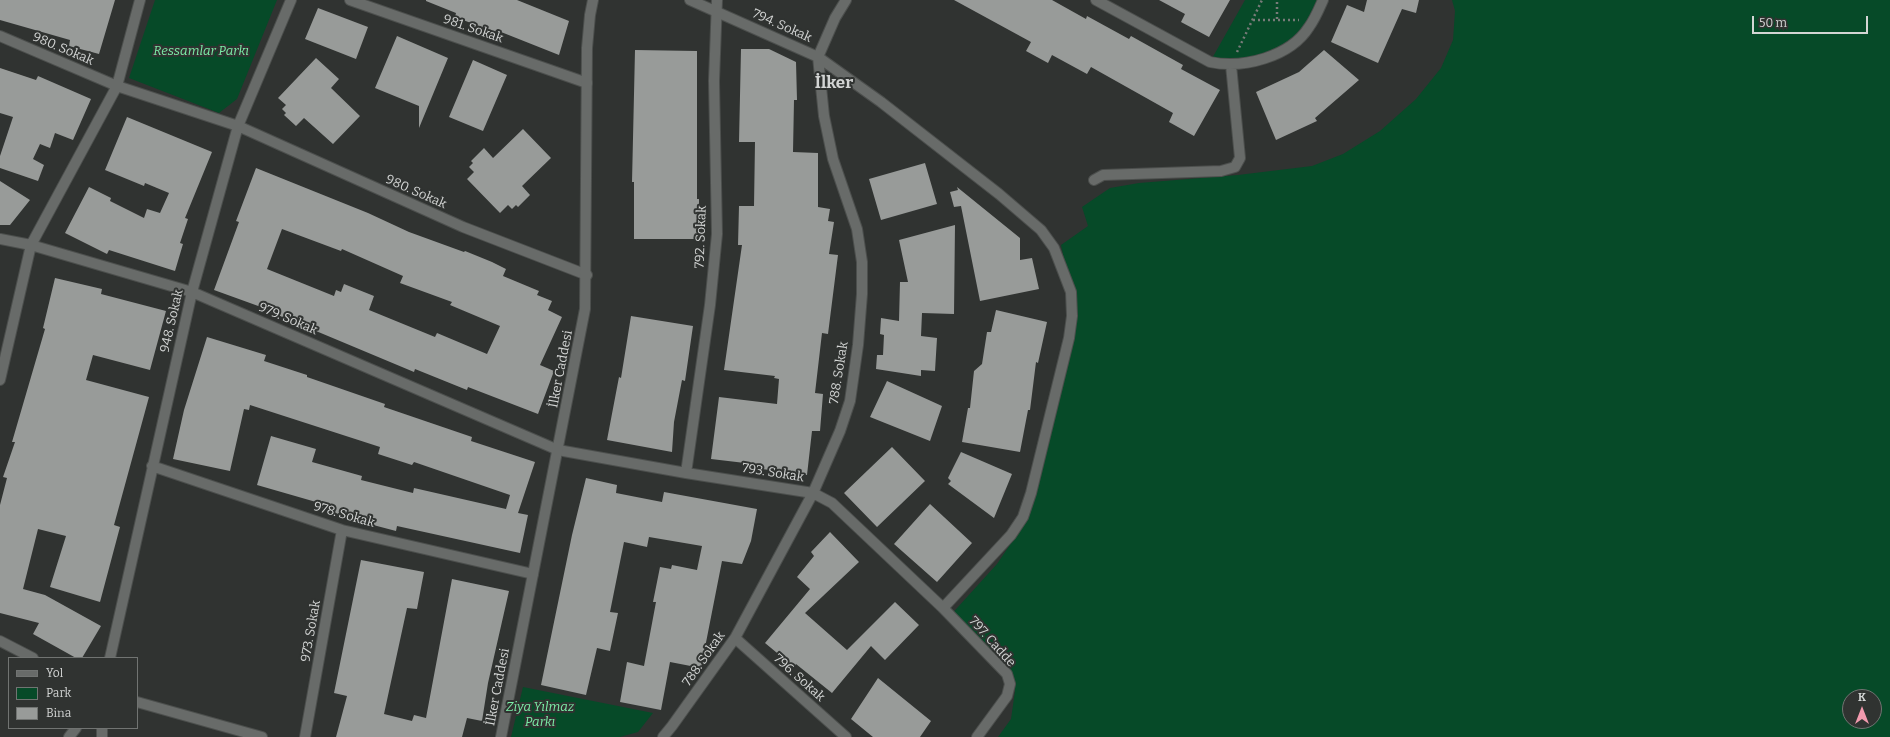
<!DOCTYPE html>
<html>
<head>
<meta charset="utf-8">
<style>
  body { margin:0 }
  #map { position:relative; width:1890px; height:737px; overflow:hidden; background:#303331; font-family:Bitter,serif }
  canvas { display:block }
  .legend { position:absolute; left:8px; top:657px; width:130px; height:72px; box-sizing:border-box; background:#303331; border:1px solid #717472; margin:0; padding:5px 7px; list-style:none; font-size:12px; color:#d3d5d4 }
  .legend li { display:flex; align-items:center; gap:8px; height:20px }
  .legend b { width:20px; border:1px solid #717472 }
  .north { position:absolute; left:1842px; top:689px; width:40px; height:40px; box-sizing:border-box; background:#303331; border:1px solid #717472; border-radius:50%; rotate:0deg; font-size:11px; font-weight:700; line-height:16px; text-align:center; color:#d3d5d4 }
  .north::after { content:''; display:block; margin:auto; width:14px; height:18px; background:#f29aae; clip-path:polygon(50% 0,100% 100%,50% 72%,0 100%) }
  .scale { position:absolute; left:1752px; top:16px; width:116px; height:18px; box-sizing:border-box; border:2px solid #d3d5d4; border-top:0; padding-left:5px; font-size:12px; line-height:14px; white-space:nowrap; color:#d3d5d4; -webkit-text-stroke:3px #303331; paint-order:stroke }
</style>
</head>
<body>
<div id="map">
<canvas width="1890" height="737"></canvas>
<ul class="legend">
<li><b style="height:5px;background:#686b69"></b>Yol</li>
<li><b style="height:11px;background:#064a28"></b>Park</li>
<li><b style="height:11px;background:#989b99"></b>Bina</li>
</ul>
<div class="north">K</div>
<div class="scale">50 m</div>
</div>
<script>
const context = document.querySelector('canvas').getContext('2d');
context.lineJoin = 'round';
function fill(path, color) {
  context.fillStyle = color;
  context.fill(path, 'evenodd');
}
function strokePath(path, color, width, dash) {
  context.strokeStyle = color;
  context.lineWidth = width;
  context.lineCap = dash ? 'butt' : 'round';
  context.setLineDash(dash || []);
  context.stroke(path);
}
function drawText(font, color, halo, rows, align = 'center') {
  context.font = font + ' Bitter,serif';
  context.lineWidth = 4;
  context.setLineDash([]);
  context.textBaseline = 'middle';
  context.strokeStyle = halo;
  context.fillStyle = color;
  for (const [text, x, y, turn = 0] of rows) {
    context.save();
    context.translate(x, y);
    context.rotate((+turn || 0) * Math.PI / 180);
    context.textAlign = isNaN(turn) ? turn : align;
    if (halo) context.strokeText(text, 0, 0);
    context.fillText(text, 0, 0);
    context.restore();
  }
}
const green = new Path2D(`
  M 155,0 L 277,0 L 237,99 L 219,113 L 129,78 Z
  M 1245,0 L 1323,0 L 1309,28 L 1267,58 L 1210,62 Z
  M 1452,0 L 1890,0 L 1890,737 L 998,737 L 1011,719 L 1015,691 L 1007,672 L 948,618 L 997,564 L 1028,518 L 1036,494 L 1074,339 L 1076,317 L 1061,245 L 1088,226 L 1082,207 L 1110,188 L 1139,183 L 1238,175 L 1312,166 L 1343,154 L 1380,131 L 1416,99 L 1441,68 L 1453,40 L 1455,11 ZM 1850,697 L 1874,697 L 1874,721 L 1850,721 Z
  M 523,687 L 653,713 L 638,732 L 620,737 L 511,737 Z`);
const building = new Path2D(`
  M 0,0 L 115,0 L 99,54 L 69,46 L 70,40 L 0,20 Z
  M 426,0 L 517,0 L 569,21 L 559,55 L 496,30 L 495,32 L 455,17 L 456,13 L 426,1 Z
  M 954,0 L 1052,0 L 1086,19 L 1087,16 L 1129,39 L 1131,36 L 1183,65 L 1181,69 L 1220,90 L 1194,136 L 1169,122 L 1173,113 L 1091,67 L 1087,74 L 1052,55 L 1048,63 L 1026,51 L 1031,42 Z
  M 1159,0 L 1230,0 L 1209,37 L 1181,22 L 1185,14 Z
  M 1367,0 L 1419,0 L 1416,13 L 1402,9 L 1378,63 L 1331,42 L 1347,5 L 1364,12 Z
  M 318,8 L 368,27 L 356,59 L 305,39 Z
  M 397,36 L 448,58 L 419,128 L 419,106 L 375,88 Z
  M 741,49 L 769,49 L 796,62 L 797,100 L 794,100 L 793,152 L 818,153 L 818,207 L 830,209 L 828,221 L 834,222 L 829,254 L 838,255 L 828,334 L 822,333 L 815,393 L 823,394 L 820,431 L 812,431 L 807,475 L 762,469 L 762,465 L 711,459 L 719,397 L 777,404 L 779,379 L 774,378 L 775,376 L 724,370 L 742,245 L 738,245 L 739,206 L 754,206 L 755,142 L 739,142 Z
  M 635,50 L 697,51 L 697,199 L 699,199 L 699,239 L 634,239 L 634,182 L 632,182 Z
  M 1324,50 L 1359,80 L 1315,118 L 1317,121 L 1276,140 L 1256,92 L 1299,72 Z
  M 316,58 L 339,79 L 331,88 L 360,116 L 333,144 L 304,118 L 296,126 L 284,115 L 286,113 L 282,109 L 286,105 L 278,98 Z
  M 473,60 L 507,75 L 483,131 L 449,117 Z
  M 0,68 L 36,80 L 38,76 L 91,99 L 73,140 L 55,133 L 50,148 L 40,144 L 33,159 L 44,165 L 38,181 L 0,168 L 0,156 L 13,117 L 0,113 Z
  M 127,117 L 212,152 L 185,218 L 188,219 L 180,243 L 183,244 L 175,271 L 109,250 L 107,254 L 65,233 L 89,187 L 111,198 L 110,201 L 144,218 L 147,209 L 160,213 L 169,193 L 145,183 L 144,186 L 105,170 Z
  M 523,129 L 551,158 L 522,186 L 530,195 L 518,207 L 516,205 L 512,209 L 508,205 L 500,213 L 467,179 L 474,172 L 469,167 L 473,163 L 471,161 L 484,148 L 493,158 Z
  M 925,163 L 937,204 L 881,220 L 869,179 Z
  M 256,168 L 368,213 L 409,232 L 464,252 L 465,251 L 492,262 L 506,269 L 503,276 L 539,291 L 537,295 L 552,301 L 548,310 L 562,317 L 540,365 L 554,371 L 538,414 L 468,387 L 467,390 L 415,369 L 414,372 L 261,308 L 261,307 L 214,290 L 239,222 L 236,221 ZM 282,229 L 341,251 L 342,249 L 403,276 L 400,283 L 452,302 L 450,305 L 500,326 L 487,354 L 437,333 L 435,337 L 369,310 L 374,296 L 344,284 L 341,292 L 336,290 L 334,296 L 267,269 Z
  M 0,181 L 30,200 L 10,225 L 0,225 Z
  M 957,187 L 1020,238 L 1020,260 L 1032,258 L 1039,289 L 980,301 L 961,206 L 954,207 L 950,192 L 958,190 Z
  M 955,225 L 954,314 L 922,313 L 921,336 L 937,338 L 935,371 L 921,370 L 921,376 L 876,369 L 877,355 L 883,355 L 884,335 L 880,334 L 881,318 L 899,321 L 900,282 L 908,282 L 899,240 Z
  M 55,278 L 102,289 L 101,294 L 166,311 L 150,370 L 93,355 L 86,380 L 149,397 L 114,525 L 120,527 L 100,602 L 50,587 L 66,536 L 38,529 L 23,589 L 45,595 L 101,626 L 82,658 L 76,658 L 33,634 L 39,623 L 0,613 L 0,505 L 7,478 L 3,477 L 15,442 L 12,442 L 45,329 L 43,328 Z
  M 996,310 L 1047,322 L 1038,363 L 1036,362 L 1030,410 L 1028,410 L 1020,452 L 962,442 L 968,408 L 970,408 L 974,371 L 982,364 L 987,332 L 991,332 Z
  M 631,316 L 693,326 L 685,381 L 682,380 L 674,422 L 672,452 L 607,440 L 619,377 L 621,378 Z
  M 207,337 L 266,355 L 264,361 L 307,375 L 307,377 L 385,404 L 384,407 L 472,437 L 471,441 L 535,462 L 518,513 L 528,515 L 520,553 L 397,526 L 396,531 L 358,521 L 359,520 L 315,507 L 316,502 L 257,485 L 271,436 L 316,449 L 312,462 L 362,476 L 361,480 L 413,493 L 414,488 L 506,509 L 510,495 L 414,462 L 412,465 L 378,454 L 380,447 L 250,405 L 249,410 L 244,409 L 230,471 L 173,459 L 184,410 Z
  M 887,381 L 942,406 L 930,441 L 870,417 Z
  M 892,447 L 925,481 L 877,527 L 844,493 Z
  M 961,452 L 1012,474 L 994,518 L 948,484 L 951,481 L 948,478 Z
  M 586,478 L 617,485 L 616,493 L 662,502 L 664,492 L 757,509 L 751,541 L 742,564 L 722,561 L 701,668 L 670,662 L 661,710 L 620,702 L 627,662 L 644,666 L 656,602 L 653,602 L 660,567 L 671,569 L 672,565 L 697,570 L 702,546 L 649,537 L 647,547 L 624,542 L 610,612 L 618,613 L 610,651 L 597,648 L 586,695 L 541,685 L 572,535 Z
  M 930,504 L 972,543 L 937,582 L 894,544 Z
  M 830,532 L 859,562 L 805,613 L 847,650 L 895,602 L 919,625 L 885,660 L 871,646 L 832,693 L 796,664 L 794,667 L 765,643 L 810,589 L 797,577 L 814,556 L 811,552 Z
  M 361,560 L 424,572 L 417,609 L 407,608 L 384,714 L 412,721 L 414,715 L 426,718 L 452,579 L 509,591 L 488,683 L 482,721 L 467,718 L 462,737 L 336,737 L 347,696 L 334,693 Z
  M 878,678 L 931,721 L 920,737 L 873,737 L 851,719 Z`);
const path = new Path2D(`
  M 1277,19 L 1277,0
  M 1253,20 L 1299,20
  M 1237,52 L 1262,0`);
const street = new Path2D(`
  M 350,0 L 587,83
  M 690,0 L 818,57 L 881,102 L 999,194 L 1041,230 L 1054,248 L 1071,292 L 1072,316 L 1069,338 L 1031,493 L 1023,517 L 1011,535 L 943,608
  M 1096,0 L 1210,62 C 1243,69 1290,57 1309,27 C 1315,19 1319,9 1323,0
  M 0,36 L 117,86 L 238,126 L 463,227 L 587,275
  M 1094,180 L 1103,175 L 1221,171 L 1235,167 L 1240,158 L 1231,65
  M 0,239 L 31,245 L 192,292 L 558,450 L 686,473 L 813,493 L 832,503 L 943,608 L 1007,674 L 1010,684 L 1007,696 L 977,737
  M 0,380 L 31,245 L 117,86 L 140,0
  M 152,466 L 342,530 L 533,574
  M 686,473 L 710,305 L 717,234 L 714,81 L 717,0
  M 735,638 L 846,737
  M 0,641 L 33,658
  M 110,658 L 192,292 L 238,126 L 291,0
  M 137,702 L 262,737
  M 69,737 L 76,728
  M 102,737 L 102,728
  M 305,737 L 342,530
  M 663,737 L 672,726 L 735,638 L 813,493 L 840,431 L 850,401 L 858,345 L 862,294 L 862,262 L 857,229 L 833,159 L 824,116 L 818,57 L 835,18 L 846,0`);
const secondary = new Path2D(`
  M 501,737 L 585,309 L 587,48 L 590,15 L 593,0`);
const streetNames = [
  ["794. Sokak",782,26,24],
  ["981. Sokak",473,29,19],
  ["980. Sokak",63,49,23],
  ["980. Sokak",416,192,24],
  ["792. Sokak",701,237,-88],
  ["979. Sokak",288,319,23],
  ["948. Sokak",172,321,-77],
  ["İlker Caddesi",561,369,-79],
  ["788. Sokak",839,373,-81],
  ["793. Sokak",773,473,9],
  ["978. Sokak",344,515,16],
  ["973. Sokak",311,631,-80],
  ["797. Cadde",992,642,48],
  ["788. Sokak",704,659,-55],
  ["796. Sokak",799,678,42],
  ["İlker Caddesi",498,687,-79]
];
const parkNames = [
  ["Ressamlar Parkı",201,51],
  ["Ziya Yılmaz",540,707],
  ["Parkı",540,722]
];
const districtNames = [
  ["İlker",834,83]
];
fill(green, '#064a28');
fill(building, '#989b99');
strokePath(street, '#4c4f4d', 12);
strokePath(secondary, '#4c4f4d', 12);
strokePath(path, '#787b79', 2.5, [2, 3]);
strokePath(street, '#686b69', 10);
strokePath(secondary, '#686b69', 10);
drawText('13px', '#d3d5d4', '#303331', streetNames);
drawText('italic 13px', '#7beda7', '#303331', parkNames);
drawText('bold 17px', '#d3d5d4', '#303331', districtNames);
</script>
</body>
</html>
